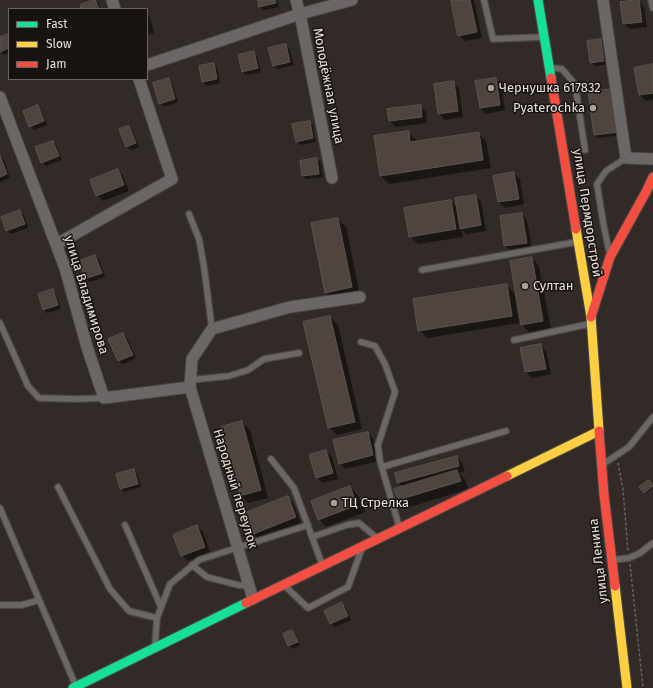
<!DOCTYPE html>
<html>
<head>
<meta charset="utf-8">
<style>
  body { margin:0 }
  #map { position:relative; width:653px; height:688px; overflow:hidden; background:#312a27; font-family:"Fira Sans",sans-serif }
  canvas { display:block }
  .legend { position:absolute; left:8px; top:8px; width:140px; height:72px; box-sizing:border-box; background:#181310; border:1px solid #6b6561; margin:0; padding:5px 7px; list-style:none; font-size:12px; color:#e7dfdb }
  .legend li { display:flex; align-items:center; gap:8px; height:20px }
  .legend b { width:20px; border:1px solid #6b6561 }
</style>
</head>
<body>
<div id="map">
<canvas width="653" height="688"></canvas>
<ul class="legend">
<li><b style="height:5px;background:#16e098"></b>Fast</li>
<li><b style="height:5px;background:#ffcf43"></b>Slow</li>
<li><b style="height:5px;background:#f24e42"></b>Jam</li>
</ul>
</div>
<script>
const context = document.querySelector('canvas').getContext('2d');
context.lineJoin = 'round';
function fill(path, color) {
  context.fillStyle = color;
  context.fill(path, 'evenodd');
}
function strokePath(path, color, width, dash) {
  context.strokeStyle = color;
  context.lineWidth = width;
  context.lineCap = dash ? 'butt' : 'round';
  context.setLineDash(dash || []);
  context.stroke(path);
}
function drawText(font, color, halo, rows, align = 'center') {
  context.font = font + ' "Fira Sans",sans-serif';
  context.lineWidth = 3;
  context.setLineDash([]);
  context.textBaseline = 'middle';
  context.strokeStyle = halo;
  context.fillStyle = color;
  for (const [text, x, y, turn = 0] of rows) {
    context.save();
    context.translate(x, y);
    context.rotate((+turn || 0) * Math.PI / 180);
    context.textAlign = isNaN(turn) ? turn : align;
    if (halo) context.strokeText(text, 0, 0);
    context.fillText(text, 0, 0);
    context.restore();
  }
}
const shadow = new Path2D(`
  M 259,0 L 277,0 L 279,7 L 264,10 L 260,7 Z
  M 452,0 L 474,0 L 482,38 L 465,41 L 459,35 Z
  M 95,1 L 99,4 L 100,9 L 82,9 Z
  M 638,1 L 644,7 L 647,27 L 630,29 L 624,24 Z
  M 147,14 L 150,17 L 154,33 L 147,35 Z
  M 9,35 L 9,53 L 4,55 L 0,51 L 0,38 Z
  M 601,40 L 605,43 L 608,64 L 595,66 L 591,62 Z
  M 286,45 L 289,48 L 294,65 L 277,69 L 274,66 Z
  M 254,52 L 257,56 L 261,72 L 246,75 L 242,71 Z
  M 214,65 L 217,68 L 220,83 L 207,86 L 203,82 L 200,67 Z
  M 653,65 L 653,99 L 646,101 L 640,95 Z
  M 168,79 L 172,83 L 178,102 L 164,107 L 160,103 Z
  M 495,79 L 501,85 L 505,110 L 486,114 L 480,108 Z
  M 453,82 L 459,88 L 463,117 L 445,120 L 439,114 Z
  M 614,90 L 623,135 L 598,138 L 595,135 Z
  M 38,106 L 41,110 L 47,125 L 34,130 L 30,126 Z
  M 420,106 L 426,112 L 427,123 L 396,127 L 390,121 L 388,110 Z
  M 310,122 L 313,126 L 316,142 L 300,145 L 297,141 Z
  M 129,127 L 132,130 L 139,147 L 131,150 L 127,147 L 121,130 Z
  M 408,132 L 416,140 L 417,142 L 478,133 L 486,141 L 491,168 L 389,184 L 381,176 L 375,137 Z
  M 53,142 L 56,145 L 62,160 L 46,166 L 42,162 Z
  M 0,156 L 4,160 L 10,178 L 0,182 Z
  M 317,159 L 321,163 L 323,177 L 306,179 L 303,176 Z
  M 118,170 L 123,176 L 129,191 L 103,201 L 97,195 Z
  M 514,173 L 520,179 L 524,204 L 505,208 L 499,202 L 494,177 Z
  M 475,196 L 481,201 L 486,231 L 466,234 L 462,230 L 463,237 L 418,244 L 410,236 L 451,201 L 457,208 Z
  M 20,211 L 24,215 L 28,228 L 11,234 L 7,231 L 2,218 Z
  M 522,214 L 527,220 L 532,248 L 511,251 L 505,246 Z
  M 338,219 L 346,227 L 360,295 L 334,300 L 326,293 Z
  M 95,256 L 99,260 L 105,277 L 90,282 L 86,279 L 80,262 Z
  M 532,258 L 539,266 L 551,329 L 530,333 L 522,325 Z
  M 506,285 L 514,293 L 519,323 L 427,338 L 419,330 Z
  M 52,290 L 56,294 L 61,309 L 47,313 L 44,310 Z
  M 330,317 L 338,325 L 362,429 L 337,435 L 329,427 Z
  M 123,334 L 127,338 L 136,358 L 123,364 L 119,361 L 110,340 Z
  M 541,345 L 546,351 L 551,374 L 532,378 L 526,372 L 521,349 Z
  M 242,422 L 250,430 L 268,498 L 248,503 L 241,495 Z
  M 367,433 L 373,438 L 379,461 L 345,469 L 340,463 Z
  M 326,451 L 332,457 L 338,479 L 323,483 L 317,478 Z
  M 456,457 L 462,463 L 465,471 L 459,473 L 465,479 L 468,489 L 407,508 L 399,500 L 404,488 L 398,482 Z
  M 134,470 L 137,474 L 141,487 L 124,492 L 121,488 Z
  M 650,483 L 653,488 L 646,493 L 644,492 Z
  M 350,487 L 358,495 L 365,512 L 326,527 L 319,519 Z
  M 287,498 L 293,503 L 301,523 L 259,539 L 253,533 Z
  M 197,527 L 203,532 L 210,552 L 188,561 L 182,555 Z
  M 342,604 L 346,607 L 351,620 L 335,627 L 331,624 L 325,611 Z
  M 292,631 L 295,635 L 300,645 L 293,649 L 289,645 Z`);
const building = new Path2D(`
  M 93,0 L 95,0 L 99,9 L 81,9 L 80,5 Z
  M 258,0 L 275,0 L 276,3 L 259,7 Z
  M 451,0 L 470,0 L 477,32 L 458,36 Z
  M 639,0 L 642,22 L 623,24 L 620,2 Z
  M 9,34 L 9,48 L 0,52 L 0,37 Z
  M 601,39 L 604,61 L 590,63 L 587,41 Z
  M 286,44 L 290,62 L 273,66 L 268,48 Z
  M 254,51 L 258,68 L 242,72 L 238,55 Z
  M 214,63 L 217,79 L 202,82 L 199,66 Z
  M 653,64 L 653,93 L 639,95 L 634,68 Z
  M 169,78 L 175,99 L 159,104 L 153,83 Z
  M 496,78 L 500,105 L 480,108 L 475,81 Z
  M 454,81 L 458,111 L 438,114 L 434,84 Z
  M 614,89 L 620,132 L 594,135 L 588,92 Z
  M 38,105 L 44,121 L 29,127 L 23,111 Z
  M 421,105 L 422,117 L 389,121 L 387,109 Z
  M 310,121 L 313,138 L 296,142 L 292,124 Z
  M 129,126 L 136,143 L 126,147 L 119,129 Z
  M 409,131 L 410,142 L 479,132 L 483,160 L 380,176 L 374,136 Z
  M 53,141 L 59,156 L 41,163 L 35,147 Z
  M 0,155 L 7,174 L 0,177 Z
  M 317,158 L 319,174 L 302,176 L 300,161 Z
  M 118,169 L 124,185 L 96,196 L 90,180 Z
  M 514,172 L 519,199 L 498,202 L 493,176 Z
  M 476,195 L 481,225 L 460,229 L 455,198 Z
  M 451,200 L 456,229 L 409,237 L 404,208 Z
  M 20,210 L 25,224 L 6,231 L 1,217 Z
  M 522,213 L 527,243 L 504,246 L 500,216 Z
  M 338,218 L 352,287 L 325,293 L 311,223 Z
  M 95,255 L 102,273 L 85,279 L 79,261 Z
  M 532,257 L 543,321 L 521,325 L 510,261 Z
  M 507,284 L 512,316 L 418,331 L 413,299 Z
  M 53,289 L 58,305 L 43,310 L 38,294 Z
  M 330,316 L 355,422 L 328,428 L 303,322 Z
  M 123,333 L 133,355 L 118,361 L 108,339 Z
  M 541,344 L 546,369 L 525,372 L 520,348 Z
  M 242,421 L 261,490 L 240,496 L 221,427 Z
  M 368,432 L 373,455 L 339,464 L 333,440 Z
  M 326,450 L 333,473 L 316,478 L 309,455 Z
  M 457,456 L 459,466 L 397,483 L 395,473 Z
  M 134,469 L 138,484 L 120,489 L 116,474 Z
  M 457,470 L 461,481 L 398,500 L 394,489 Z
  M 649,480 L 653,486 L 644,493 L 639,487 Z
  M 350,486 L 357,505 L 318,520 L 311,501 Z
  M 288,496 L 296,517 L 253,534 L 245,513 Z
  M 197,525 L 205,547 L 181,556 L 173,535 Z
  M 342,602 L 348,616 L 330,624 L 324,611 Z
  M 292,630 L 298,642 L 288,646 L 283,634 Z`);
const path = new Path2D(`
  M 618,463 L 623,489 L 628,551
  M 630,564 L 643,688`);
const lane = new Path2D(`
  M 484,0 L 493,39 L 543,37
  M 651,0 L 653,8
  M 552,68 L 562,69 L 575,84 L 585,150
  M 189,214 L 199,239 L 204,267 L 212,329
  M 609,251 L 603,222 L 597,184 L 606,171 L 626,158
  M 422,270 L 576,242
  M 0,323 L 28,386 L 39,398 L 78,399 L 104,398
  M 514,340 L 589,324
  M 361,342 L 375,346 L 385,364 L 395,392 L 378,445 L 380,461 L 399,526
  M 190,380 L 229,376 L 248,370 L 264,359 L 299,353
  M 271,459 L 294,488 L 322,564
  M 603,464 L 629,447 L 653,417
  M 382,467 L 506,431
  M 58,487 L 110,589 L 129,611 L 157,618
  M 0,508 L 75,684
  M 125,525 L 161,607
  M 312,537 L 347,525 L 359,523 L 377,538
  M 612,560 L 629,558 L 640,553 L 653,543
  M 192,565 L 207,577 L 238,585 L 249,586
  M 286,587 L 308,608 L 348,587 L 361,551
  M 0,605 L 22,605 L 39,600
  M 155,645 L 157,618 L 170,584 L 199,560 L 308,525`);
const street = new Path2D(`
  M 112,0 L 115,9
  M 296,0 L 300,14 L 332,178
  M 603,0 L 626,158 L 653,159
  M 147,65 L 300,14 L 352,0
  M 0,97 L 65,268 L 87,347 L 104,398 L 190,387
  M 57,244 L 172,179 L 139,79
  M 253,599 L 190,387 L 192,359 L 212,329 L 290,307 L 360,297`);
const fast = new Path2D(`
  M 538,0 L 551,78
  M 73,688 L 246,603`);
const slow = new Path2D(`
  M 507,476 L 599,431 L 591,317 L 576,229
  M 615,586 L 627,688`);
const jam = new Path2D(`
  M 551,78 L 576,229
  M 591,317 L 610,257 L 647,190 L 653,177
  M 599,431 L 604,495 L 615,586
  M 246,603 L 507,476`);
const markers = [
  [491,88,4,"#a7a09c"],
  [593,108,4,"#a7a09c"],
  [525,286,4,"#a7a09c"],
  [334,503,4,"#a7a09c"]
];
const streetNames = [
  ["Молодёжная улица",328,86,79],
  ["улица Пермдорстрой",587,213,81],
  ["улица Владимирова",86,295,73],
  ["Народный переулок",235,489,73],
  ["улица Ленина",599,561,-97]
];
const poiNames = [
  ["Чернушка 617832",499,88],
  ["Pyaterochka",585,108,"right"],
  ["Султан",533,286],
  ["ТЦ Стрелка",342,503]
];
fill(shadow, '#0007');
fill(building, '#50443e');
strokePath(building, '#5a5451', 1);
strokePath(lane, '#4d4845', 8);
strokePath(street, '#4d4845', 13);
strokePath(fast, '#4d4845', 11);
strokePath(slow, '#4d4845', 11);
strokePath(jam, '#4d4845', 11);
strokePath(path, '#676361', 1.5, [3, 2]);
strokePath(lane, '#6b6766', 5.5);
strokePath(street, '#6b6766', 11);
strokePath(fast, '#16e098', 9);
strokePath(slow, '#ffcf43', 9);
strokePath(jam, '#f24e42', 9);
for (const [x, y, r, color] of markers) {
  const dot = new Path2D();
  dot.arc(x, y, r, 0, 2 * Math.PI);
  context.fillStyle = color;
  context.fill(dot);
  strokePath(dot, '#181310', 1.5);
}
drawText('13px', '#e7dfdb', '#181310', streetNames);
drawText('13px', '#e7dfdb', '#181310', poiNames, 'left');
</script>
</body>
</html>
